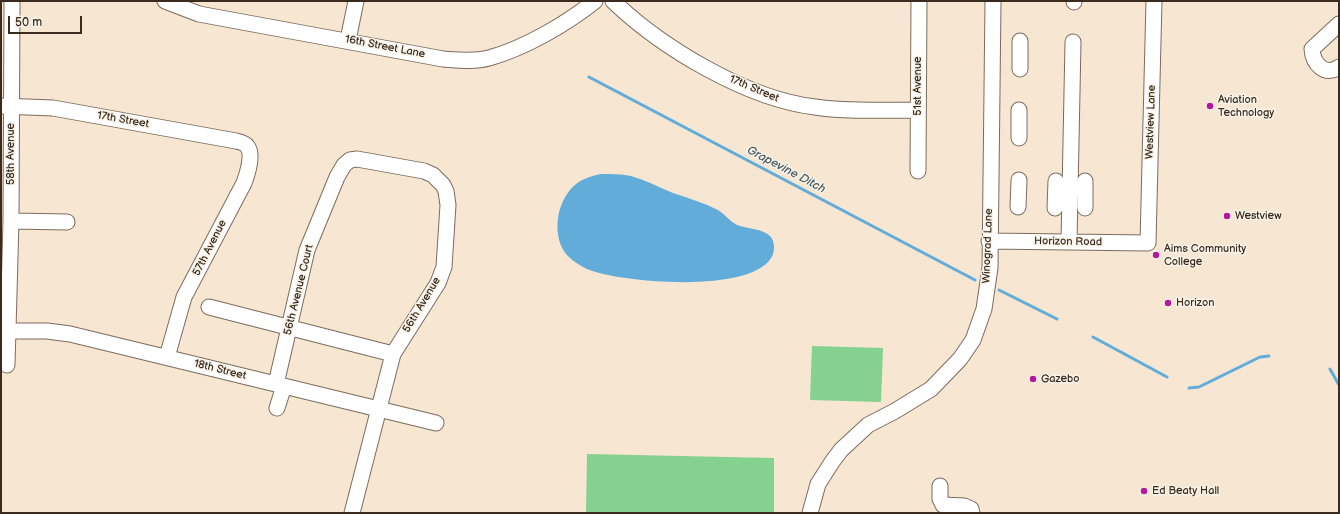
<!DOCTYPE html>
<html>
<head>
<meta charset="utf-8">
<style>
  body { margin:0 }
  #map { position:relative; width:1340px; height:514px; overflow:hidden; background:#f6e6d2; font-family:"Balsamiq Sans",sans-serif }
  canvas { display:block }
  .frame { position:absolute; inset:0; border:2px solid #3b2a1e; pointer-events:none }
  .scale { position:absolute; left:8px; top:16px; width:74px; height:18px; box-sizing:border-box; border:2px solid #3b2a1e; border-top:0; padding-left:5px; font-size:12px; line-height:14px; white-space:nowrap; color:#3b2a1e; -webkit-text-stroke:3px #f7f3e8; paint-order:stroke }
</style>
</head>
<body>
<div id="map">
<canvas width="1340" height="514"></canvas>
<div class="frame"></div>
<div class="scale">50 m</div>
</div>
<script>
const context = document.querySelector('canvas').getContext('2d');
context.lineJoin = 'round';
function fill(path, color) {
  context.fillStyle = color;
  context.fill(path, 'evenodd');
}
function strokePath(path, color, width, dash) {
  context.strokeStyle = color;
  context.lineWidth = width;
  context.lineCap = dash ? 'butt' : 'round';
  context.setLineDash(dash || []);
  context.stroke(path);
}
function drawText(font, color, halo, rows, align = 'center') {
  context.font = font + ' "Balsamiq Sans",sans-serif';
  context.lineWidth = 3;
  context.setLineDash([]);
  context.textBaseline = 'middle';
  context.strokeStyle = halo;
  context.fillStyle = color;
  for (const [text, x, y, turn = 0] of rows) {
    context.save();
    context.translate(x, y);
    context.rotate((+turn || 0) * Math.PI / 180);
    context.textAlign = isNaN(turn) ? turn : align;
    if (halo) context.strokeText(text, 0, 0);
    context.fillText(text, 0, 0);
    context.restore();
  }
}
const green = new Path2D(`
  M 812,346 L 883,348 L 881,402 L 810,400 Z
  M 587,454 L 774,458 L 774,513 L 586,513 Z`);
const water = new Path2D(`
  M 601,174 C 610,174 621,174 631,176 C 645,180 659,187 673,193 C 688,198 704,203 718,210 C 725,214 729,221 737,225 C 747,229 763,228 771,237 C 774,241 775,249 773,254 C 758,295 620,283 587,269 C 581,266 573,261 569,257 C 556,245 555,222 561,206 C 569,186 580,178 601,174 Z`);
const stream = new Path2D(`
  M 589,77 L 975,280
  M 999,290 L 1057,319
  M 1093,337 L 1167,377
  M 1330,369 L 1339,385
  M 1189,388 L 1199,387 L 1260,357 L 1269,356`);
const minor = new Path2D(`
  M 165,1 L 199,14 L 443,59 C 458,60 474,62 489,58 C 525,48 566,24 595,1
  M 613,1 C 662,48 747,99 815,107 C 849,112 884,110 918,110
  M 1074,2 L 1074,1
  M 1339,24 L 1312,49 C 1313,64 1325,77 1339,67
  M 348,40 L 356,1
  M 1020,69 L 1020,41
  M 1,106 L 53,108 L 236,141 C 240,142 245,143 247,146 C 254,154 247,175 244,183 L 184,297 L 167,357
  M 1019,138 L 1019,110
  M 918,171 L 919,1
  M 1018,207 L 1019,180
  M 1055,208 L 1056,181
  M 1085,208 L 1085,181
  M 11,221 L 67,222
  M 989,241 L 1148,243 L 1154,1
  M 1069,242 L 1073,42
  M 209,307 L 393,354
  M 1,331 L 47,331 L 70,334 L 436,423
  M 7,365 L 11,221 L 12,1
  M 276,384 L 307,250 L 337,177 L 344,165 L 350,160 L 357,159 L 424,171 L 433,175 L 443,185 L 446,191 L 448,205 L 444,267 L 438,283 L 393,354 L 352,513
  M 277,408 L 284,386
  M 940,486 L 940,499 L 943,505 L 964,506 L 971,509 L 972,513
  M 810,513 L 818,484 L 832,462 L 841,450 L 868,425 L 895,411 L 931,389 L 960,359 L 973,340 L 984,309 L 990,268 L 993,1`);
const markers = [
  [1210,106,4,"#b5179e"],
  [1227,216,4,"#b5179e"],
  [1156,255,4,"#b5179e"],
  [1168,303,4,"#b5179e"],
  [1033,379,4,"#b5179e"],
  [1144,491,4,"#b5179e"]
];
const streetNames = [
  ["16th Street Lane",385,47,11],
  ["51st Avenue",918,86,-90],
  ["17th Street",754,89,23],
  ["17th Street",123,120,10],
  ["Westview Lane",1151,122,-88],
  ["58th Avenue",11,154,-90],
  ["Horizon Road",1068,242,1],
  ["Winograd Lane",988,246,-88],
  ["57th Avenue",210,248,-63],
  ["56th Avenue Court",299,290,-76],
  ["56th Avenue",422,305,-59],
  ["18th Street",220,370,14]
];
const poiNames = [
  ["Aviation",1218,100],
  ["Technology",1218,113],
  ["Westview",1235,216],
  ["Aims Community",1164,249],
  ["College",1164,262],
  ["Horizon",1176,303],
  ["Gazebo",1041,379],
  ["Ed Beaty Hall",1152,491]
];
const waterNames = [
  ["Grapevine Ditch",786,170,28]
];
fill(green, '#84d190');
fill(water, '#62acda');
strokePath(stream, '#62acda', 3);
strokePath(minor, '#7c6c5d', 17);
strokePath(minor, '#fff', 15);
for (const [x, y, r, color] of markers) {
  const dot = new Path2D();
  dot.arc(x, y, r, 0, 2 * Math.PI);
  context.fillStyle = color;
  context.fill(dot);
  strokePath(dot, '#f7f3e8', 1.5);
}
drawText('11px', '#3b2a1e', '#f7f3e8', streetNames);
drawText('11px', '#3b2a1e', '#f7f3e8', poiNames, 'left');
drawText('italic 12px', '#495860', '#f7f3e8', waterNames);
</script>
</body>
</html>
